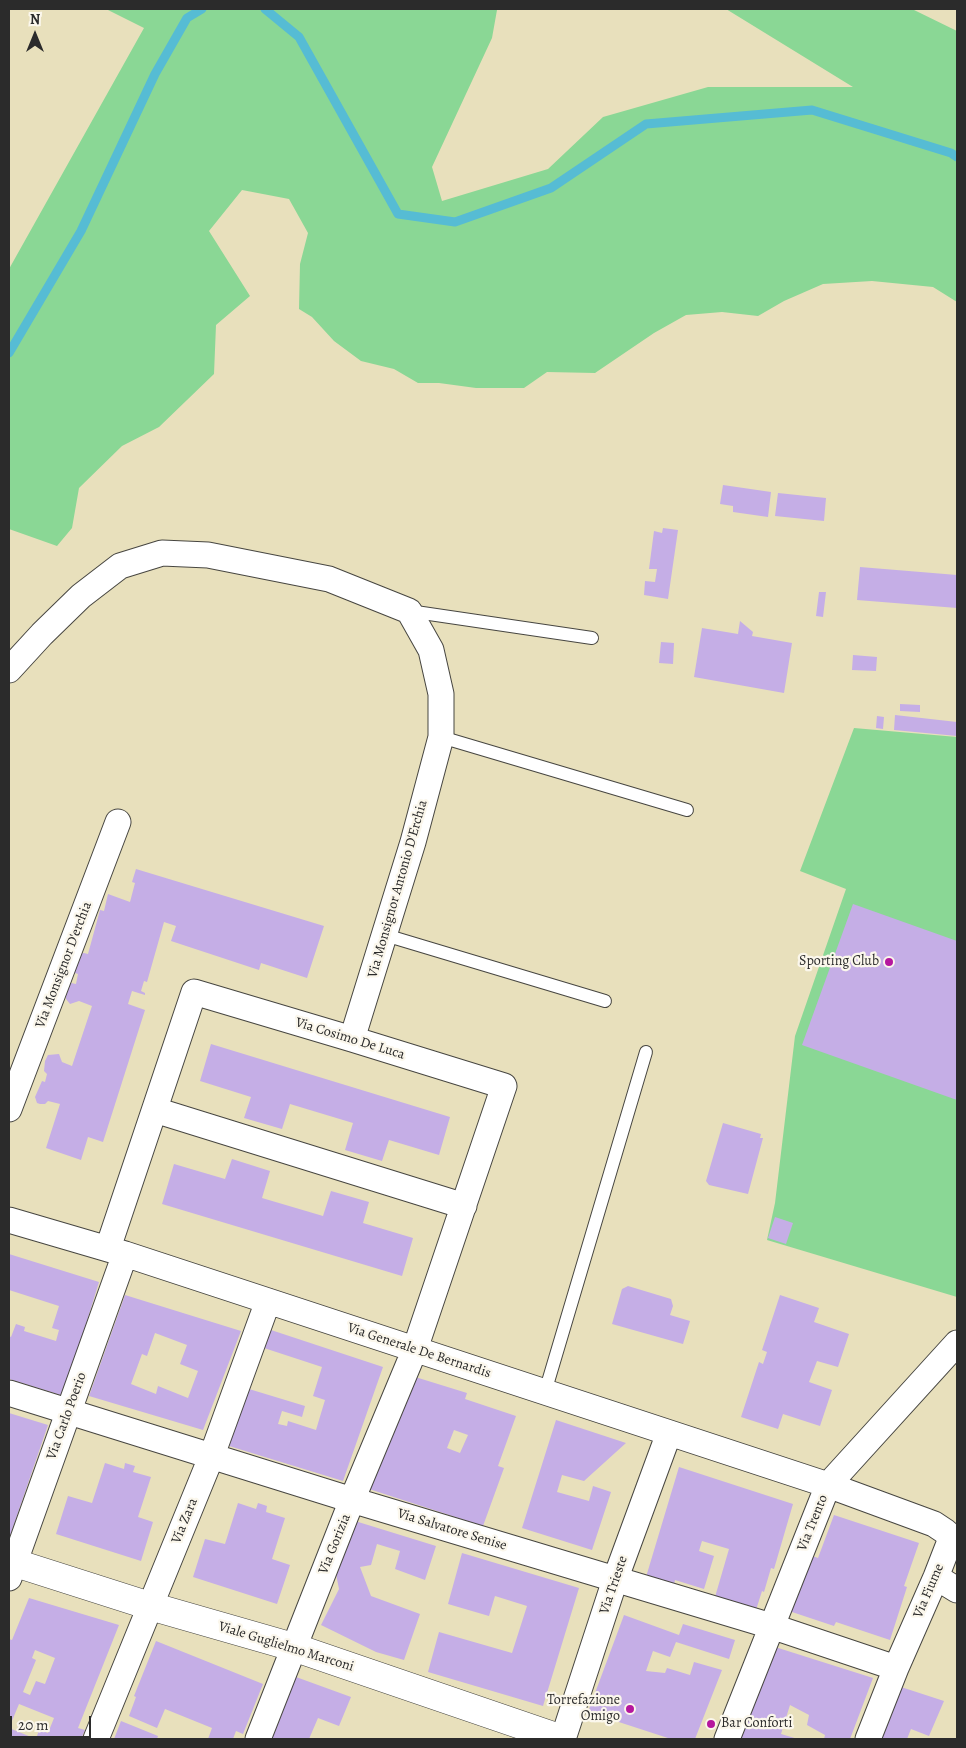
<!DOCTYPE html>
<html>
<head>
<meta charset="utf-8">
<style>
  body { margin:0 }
  #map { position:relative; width:966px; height:1748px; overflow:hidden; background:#e8e0bc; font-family:Alegreya,serif }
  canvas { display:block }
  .frame { position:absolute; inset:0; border:10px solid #2b2b2b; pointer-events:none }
  .north { position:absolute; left:10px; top:10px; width:50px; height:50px; -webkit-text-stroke:4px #fbf7ec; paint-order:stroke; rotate:0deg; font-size:14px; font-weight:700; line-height:20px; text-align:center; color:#2b2b2b }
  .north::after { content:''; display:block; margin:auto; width:18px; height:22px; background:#2b2b2b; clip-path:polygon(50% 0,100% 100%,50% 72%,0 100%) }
  .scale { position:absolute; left:10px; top:1716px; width:81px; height:22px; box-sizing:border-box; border:2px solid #2b2b2b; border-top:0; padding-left:6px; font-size:15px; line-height:18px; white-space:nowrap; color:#2b2b2b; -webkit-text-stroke:4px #fbf7ec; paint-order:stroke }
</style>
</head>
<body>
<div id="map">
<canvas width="966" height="1748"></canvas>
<div class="frame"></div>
<div class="north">N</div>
<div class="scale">20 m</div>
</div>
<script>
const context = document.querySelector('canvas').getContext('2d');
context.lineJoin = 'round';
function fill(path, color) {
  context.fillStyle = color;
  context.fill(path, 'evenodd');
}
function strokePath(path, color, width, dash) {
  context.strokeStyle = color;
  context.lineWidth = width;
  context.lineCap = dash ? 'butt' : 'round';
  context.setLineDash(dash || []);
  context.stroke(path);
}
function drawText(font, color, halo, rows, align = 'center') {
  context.font = font + ' Alegreya,serif';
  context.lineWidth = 4.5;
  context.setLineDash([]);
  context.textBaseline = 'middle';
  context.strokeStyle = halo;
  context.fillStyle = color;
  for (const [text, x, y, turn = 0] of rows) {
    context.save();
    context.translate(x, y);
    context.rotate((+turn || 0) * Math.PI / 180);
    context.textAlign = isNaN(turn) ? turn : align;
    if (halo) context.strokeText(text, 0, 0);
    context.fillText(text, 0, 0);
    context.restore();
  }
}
const green = new Path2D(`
  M 106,9 L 495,9 L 497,10 L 492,38 L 432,167 L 442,201 L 548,169 L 603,117 L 708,87 L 853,87 L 726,9 L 912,9 L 957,31 L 957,302 L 933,287 L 872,281 L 823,284 L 784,301 L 758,316 L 722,312 L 686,315 L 654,333 L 595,373 L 547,372 L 524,388 L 476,388 L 439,383 L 418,383 L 394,369 L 361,361 L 334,341 L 312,317 L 299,309 L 300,264 L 308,233 L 289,199 L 242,190 L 209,231 L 250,296 L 216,325 L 214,374 L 159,427 L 122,446 L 79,488 L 72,528 L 57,546 L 9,529 L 9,269 L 144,28 Z
  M 854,728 L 957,737 L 957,1297 L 767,1240 L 775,1203 L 795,1036 L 846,889 L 800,871 Z`);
const stream = new Path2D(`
  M 265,9 L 299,37 L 398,214 L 455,222 L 551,188 L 646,124 L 812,110 L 951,153 L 957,157
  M 9,353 L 81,231 L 155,74 L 187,18 L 202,9`);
const building = new Path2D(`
  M 723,485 L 771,492 L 768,517 L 733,512 L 733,506 L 720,504 Z
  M 778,493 L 826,498 L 824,521 L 775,516 Z
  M 663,528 L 678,530 L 668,599 L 644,595 L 645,581 L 655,582 L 657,569 L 649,569 L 654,531 L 662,533 Z
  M 860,567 L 957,575 L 957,608 L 857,600 Z
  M 819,592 L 826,592 L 823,617 L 816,616 Z
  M 740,621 L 753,632 L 752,636 L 792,643 L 784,693 L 694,677 L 702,628 L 738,634 Z
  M 661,642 L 674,643 L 673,664 L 659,663 Z
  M 853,655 L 877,657 L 876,671 L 852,670 Z
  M 900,704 L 920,705 L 920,712 L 900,711 Z
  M 895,715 L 957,722 L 957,736 L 894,730 Z
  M 877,716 L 884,717 L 883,729 L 876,728 Z
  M 136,869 L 324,926 L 307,978 L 261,963 L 259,970 L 171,941 L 176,926 L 164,922 L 147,982 L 144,981 L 141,991 L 145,993 L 145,995 L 132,991 L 128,1004 L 145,1010 L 103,1142 L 88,1137 L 81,1160 L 46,1148 L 60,1104 L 48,1101 L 45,1104 L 40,1104 L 37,1103 L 35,1097 L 42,1081 L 45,1082 L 47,1074 L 44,1071 L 45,1061 L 48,1055 L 59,1054 L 62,1062 L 72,1066 L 92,1006 L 79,1001 L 70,1004 L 66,999 L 66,993 L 71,983 L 76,984 L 78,974 L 75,973 L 74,968 L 79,954 L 84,953 L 88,954 L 100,910 L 104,911 L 108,894 L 130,902 L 135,883 L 132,882 Z
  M 853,904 L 957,941 L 957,1100 L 802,1045 Z
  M 211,1044 L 450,1117 L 439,1155 L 389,1140 L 382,1161 L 345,1150 L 353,1123 L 290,1104 L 282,1129 L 244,1118 L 251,1097 L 200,1081 Z
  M 723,1123 L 761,1134 L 760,1138 L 763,1138 L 748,1194 L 709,1185 L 706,1181 Z
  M 232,1159 L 270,1171 L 262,1198 L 323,1216 L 331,1191 L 369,1202 L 363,1223 L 413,1238 L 402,1276 L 162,1204 L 174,1164 L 225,1179 Z
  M 775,1217 L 793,1223 L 786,1244 L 768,1238 Z
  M 9,1254 L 99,1282 L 64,1396 L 9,1379 L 9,1336 L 11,1337 L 16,1324 L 25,1327 L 24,1331 L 56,1341 L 59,1330 L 52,1328 L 59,1306 L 9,1290 Z
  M 628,1286 L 671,1299 L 673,1306 L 670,1315 L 690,1321 L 683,1344 L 612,1324 L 622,1289 Z
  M 125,1295 L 241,1331 L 203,1430 L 89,1396 ZM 155,1333 L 187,1345 L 180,1364 L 198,1371 L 188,1398 L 158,1386 L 156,1394 L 131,1384 L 142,1354 L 147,1356 Z
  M 780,1295 L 819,1308 L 814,1322 L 849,1334 L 838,1367 L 817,1361 L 809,1382 L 832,1390 L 820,1426 L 783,1414 L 778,1429 L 741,1417 L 759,1362 L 763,1364 L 767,1352 L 762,1350 Z
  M 271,1330 L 383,1367 L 343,1481 L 229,1446 L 249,1389 L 305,1406 L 302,1417 L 282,1411 L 278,1424 L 287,1426 L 288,1421 L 316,1430 L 325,1400 L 313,1396 L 322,1367 L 264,1348 Z
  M 412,1376 L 467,1393 L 465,1399 L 516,1416 L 498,1466 L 504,1468 L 483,1526 L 369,1489 ZM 454,1430 L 468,1435 L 460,1453 L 447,1448 Z
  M 9,1413 L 48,1425 L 9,1539 Z
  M 556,1420 L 626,1443 L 584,1481 L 562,1475 L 557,1492 L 589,1501 L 593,1486 L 611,1492 L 592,1550 L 522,1528 Z
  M 105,1463 L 124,1469 L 125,1463 L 135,1466 L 133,1472 L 151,1477 L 138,1517 L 153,1522 L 141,1561 L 56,1534 L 68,1496 L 92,1503 Z
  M 679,1467 L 793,1504 L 774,1569 L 771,1568 L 764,1592 L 762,1591 L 756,1610 L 715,1597 L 729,1549 L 702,1541 L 699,1551 L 714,1556 L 704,1589 L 675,1580 L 674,1585 L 646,1577 Z
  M 238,1503 L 256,1509 L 258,1503 L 267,1506 L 266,1512 L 285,1518 L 272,1559 L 290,1565 L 277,1604 L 193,1577 L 205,1539 L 225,1544 Z
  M 834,1515 L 919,1543 L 904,1586 L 907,1587 L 890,1640 L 836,1622 L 834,1626 L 786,1610 L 807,1554 L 818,1558 Z
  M 355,1521 L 436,1546 L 425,1580 L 395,1569 L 400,1551 L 377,1544 L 371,1565 L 360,1567 L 371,1596 L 420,1614 L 404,1660 L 376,1652 L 321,1625 L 339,1589 L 336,1574 Z
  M 462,1553 L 579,1588 L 543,1706 L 428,1672 L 439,1632 L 512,1653 L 527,1606 L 495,1596 L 489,1616 L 448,1604 Z
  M 29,1598 L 119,1625 L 78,1728 L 85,1730 L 81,1739 L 9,1739 L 9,1639 L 12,1640 ZM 35,1650 L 55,1658 L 45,1684 L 36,1681 L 30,1695 L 23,1692 L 36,1660 L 32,1658 ZM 19,1704 L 54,1718 L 48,1733 L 39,1730 L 36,1739 L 9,1728 Z
  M 624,1615 L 679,1635 L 683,1624 L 735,1640 L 729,1659 L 676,1642 L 670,1657 L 653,1651 L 646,1671 L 665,1673 L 667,1668 L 690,1675 L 694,1662 L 722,1670 L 695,1739 L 671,1739 L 588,1712 Z
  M 156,1641 L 263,1684 L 243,1734 L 236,1731 L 233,1739 L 208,1739 L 212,1728 L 165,1709 L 157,1728 L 129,1716 L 136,1697 L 134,1696 Z
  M 772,1646 L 873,1678 L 850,1739 L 824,1739 L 825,1735 L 807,1725 L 809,1715 L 790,1705 L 781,1734 L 798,1739 L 737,1739 Z
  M 296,1677 L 351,1697 L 339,1726 L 318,1718 L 309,1739 L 272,1739 Z
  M 901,1687 L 944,1701 L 929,1736 L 911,1729 L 907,1739 L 880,1739 Z
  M 121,1721 L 158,1736 L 157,1739 L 114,1739 Z`);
const lane = new Path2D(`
  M 409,611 L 592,638
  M 441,737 L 687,810
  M 385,935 L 605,1001
  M 545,1392 L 646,1052`);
const street = new Path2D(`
  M 9,670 L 42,634 L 81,596 L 120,566 L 162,553 L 208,555 L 329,579 L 409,611 L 431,650 L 441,694 L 441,737 L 413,842 L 352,1039
  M 9,1109 L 118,822
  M 155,1110 L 464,1206
  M 9,1220 L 125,1254 L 828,1485 L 934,1524 L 946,1532 L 950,1541 L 936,1577 L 896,1668 L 868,1739
  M 108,1248 L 194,992 L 352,1039 L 504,1086 L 415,1349 L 352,1500 L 258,1739
  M 9,1393 L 352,1500 L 771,1626 L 896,1668
  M 936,1577 L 957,1590
  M 9,1578 L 125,1254
  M 96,1739 L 212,1455 L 268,1301
  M 563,1739 L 615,1580 L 669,1433
  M 727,1739 L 828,1485 L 957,1343`);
const secondary = new Path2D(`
  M 9,1561 L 150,1606 L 293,1647 L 562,1739`);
const markers = [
  [889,962,5,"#b5179e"],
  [630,1709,5,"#b5179e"],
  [711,1724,5,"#b5179e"]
];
const streetNames = [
  ["Via Monsignor Antonio D'Erchia",398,889,-74],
  ["Via Monsignor D'erchia",64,965,-69],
  ["Via Cosimo De Luca",350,1039,17],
  ["Via Generale De Bernardis",419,1351,18],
  ["Via Carlo Poerio",67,1416,-70],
  ["Via Zara",185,1521,-68],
  ["Via Trento",813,1523,-68],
  ["Via Salvatore Senise",452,1530,17],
  ["Via Gorizia",335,1544,-68],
  ["Via Trieste",614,1585,-71],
  ["Via Fiume",929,1591,-67],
  ["Viale Guglielmo Marconi",286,1647,17]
];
const poiNames = [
  ["Sporting Club",879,962],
  ["Torrefazione",620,1701],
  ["Omigo",620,1717],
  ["Bar Conforti",721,1724,"left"]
];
fill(green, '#8ad795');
strokePath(stream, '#56bcd4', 9);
fill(building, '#c5aee6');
strokePath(lane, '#474641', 14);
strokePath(street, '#474641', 27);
strokePath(secondary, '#474641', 29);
strokePath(lane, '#fff', 12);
strokePath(street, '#fff', 25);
strokePath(secondary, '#fff', 28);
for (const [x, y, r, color] of markers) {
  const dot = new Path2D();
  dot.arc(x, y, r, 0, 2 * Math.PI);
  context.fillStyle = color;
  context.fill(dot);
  strokePath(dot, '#fbf7ec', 2);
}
drawText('14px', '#2b2b2b', '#fbf7ec', streetNames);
drawText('14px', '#2b2b2b', '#fbf7ec', poiNames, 'right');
</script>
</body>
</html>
